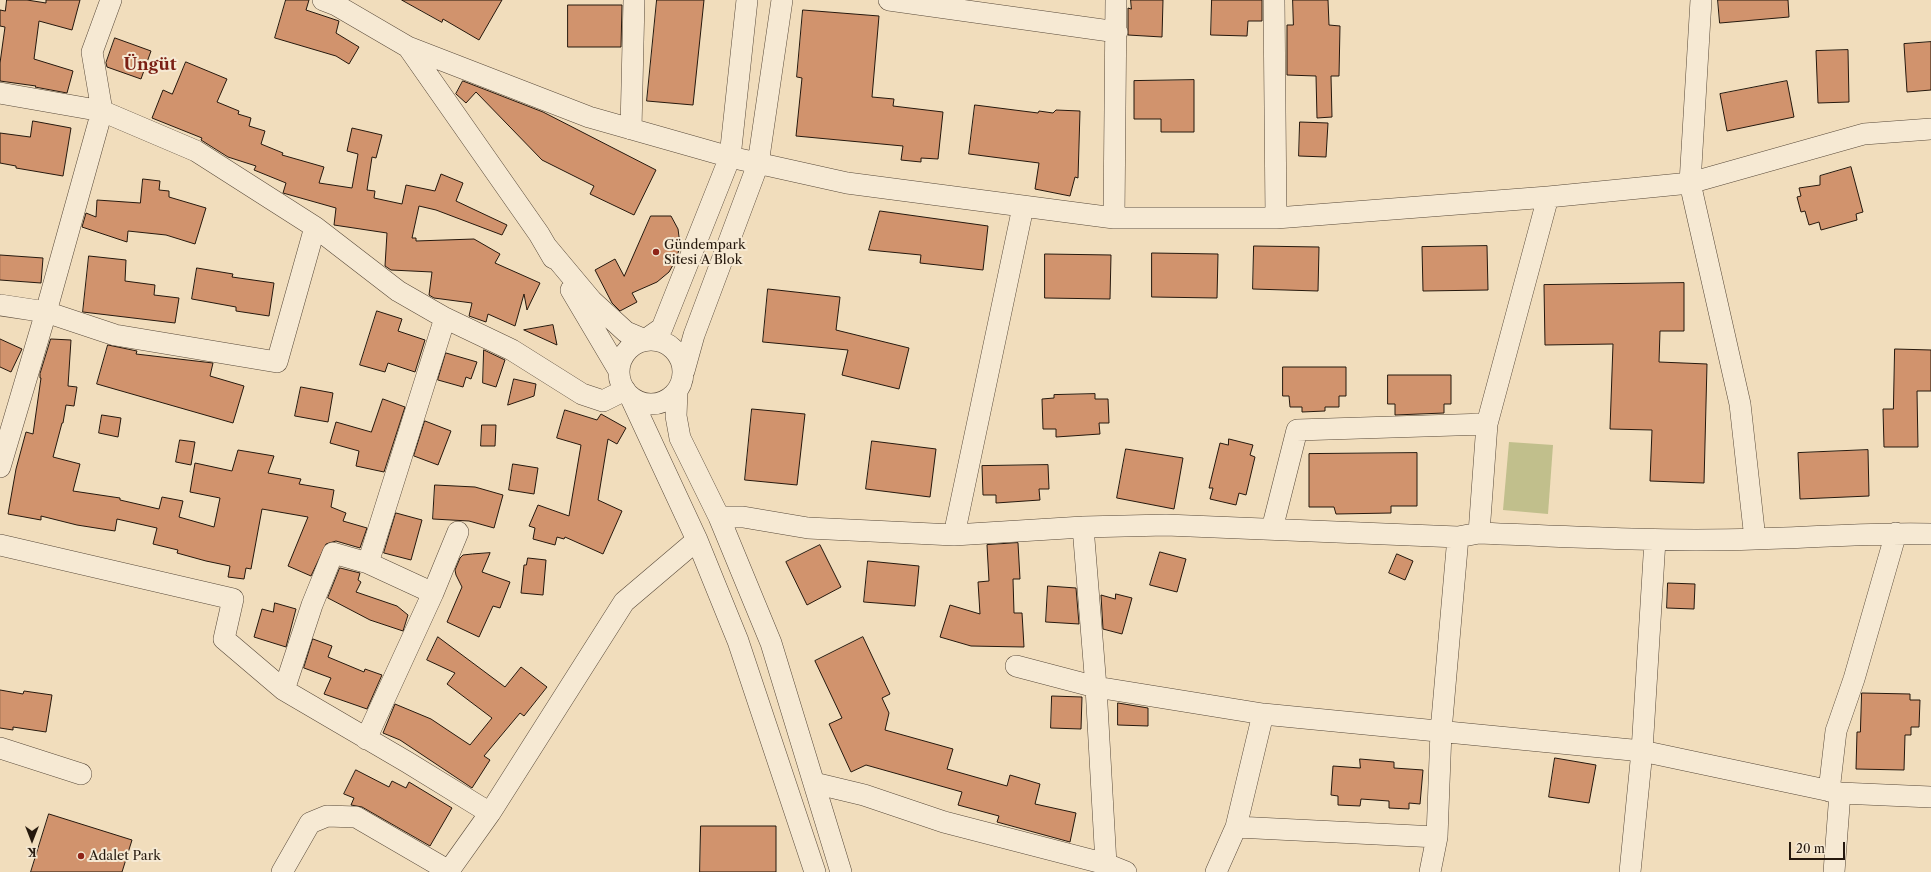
<!DOCTYPE html>
<html>
<head>
<meta charset="utf-8">
<style>
  body { margin:0 }
  #map { position:relative; width:1931px; height:872px; overflow:hidden; background:#f1ddbc; font-family:"Libre Caslon Text",serif }
  canvas { display:block }
  .north { position:absolute; left:12px; top:820px; width:40px; height:40px; -webkit-text-stroke:3px #f6e9d3; paint-order:stroke; rotate:180deg; font-size:11px; font-weight:700; line-height:16px; text-align:center; color:#25180d }
  .north::after { content:''; display:block; margin:auto; width:14px; height:18px; background:#25180d; clip-path:polygon(50% 0,100% 100%,50% 72%,0 100%) }
  .scale { position:absolute; left:1789px; top:842px; width:56px; height:18px; box-sizing:border-box; border:2px solid #25180d; border-top:0; padding-left:5px; font-size:12px; line-height:14px; white-space:nowrap; color:#25180d; -webkit-text-stroke:3px #f6e9d3; paint-order:stroke }
</style>
</head>
<body>
<div id="map">
<canvas width="1931" height="872"></canvas>
<div class="north">K</div>
<div class="scale">20 m</div>
</div>
<script>
const context = document.querySelector('canvas').getContext('2d');
context.lineJoin = 'round';
function fill(path, color) {
  context.fillStyle = color;
  context.fill(path, 'evenodd');
}
function strokePath(path, color, width, dash) {
  context.strokeStyle = color;
  context.lineWidth = width;
  context.lineCap = dash ? 'butt' : 'round';
  context.setLineDash(dash || []);
  context.stroke(path);
}
function drawText(font, color, halo, rows, align = 'center') {
  context.font = font + ' "Libre Caslon Text",serif';
  context.lineWidth = 4;
  context.setLineDash([]);
  context.textBaseline = 'middle';
  context.strokeStyle = halo;
  context.fillStyle = color;
  for (const [text, x, y, turn = 0] of rows) {
    context.save();
    context.translate(x, y);
    context.rotate((+turn || 0) * Math.PI / 180);
    context.textAlign = isNaN(turn) ? turn : align;
    if (halo) context.strokeText(text, 0, 0);
    context.fillText(text, 0, 0);
    context.restore();
  }
}
const green = new Path2D(`
  M 1509,442 L 1553,445 L 1548,514 L 1503,510 Z`);
const building = new Path2D(`
  M 7,0 L 27,0 L 46,3 L 46,0 L 80,0 L 72,30 L 39,21 L 34,59 L 73,71 L 67,93 L 35,87 L 36,86 L 0,81 L 0,63 L 5,27 L 0,26 L 0,10 L 5,11 Z
  M 286,0 L 309,0 L 306,10 L 339,21 L 336,33 L 359,47 L 349,64 L 336,56 L 275,38 Z
  M 402,0 L 502,0 L 479,40 L 443,19 L 442,22 Z
  M 657,0 L 704,0 L 693,105 L 647,101 Z
  M 1131,0 L 1163,0 L 1162,37 L 1128,35 L 1128,8 L 1131,9 Z
  M 1212,0 L 1262,0 L 1262,21 L 1248,21 L 1247,36 L 1211,35 Z
  M 1293,0 L 1328,0 L 1329,25 L 1340,26 L 1339,76 L 1331,76 L 1332,117 L 1317,118 L 1316,76 L 1287,75 L 1287,25 L 1293,25 Z
  M 1718,0 L 1788,0 L 1789,17 L 1720,23 Z
  M 568,5 L 622,5 L 621,47 L 568,47 Z
  M 803,10 L 879,16 L 872,97 L 894,99 L 893,106 L 943,112 L 938,159 L 921,158 L 921,162 L 901,160 L 903,146 L 796,136 L 802,78 L 797,77 Z
  M 115,38 L 151,51 L 141,79 L 107,67 L 106,63 Z
  M 1931,42 L 1931,90 L 1907,92 L 1904,44 Z
  M 1848,50 L 1849,102 L 1818,103 L 1816,51 Z
  M 186,62 L 227,79 L 217,102 L 239,111 L 238,114 L 251,118 L 249,126 L 265,131 L 261,144 L 283,153 L 282,155 L 324,167 L 319,183 L 352,188 L 358,154 L 347,151 L 352,128 L 382,135 L 376,158 L 372,157 L 367,190 L 375,191 L 374,198 L 402,204 L 406,185 L 435,191 L 441,174 L 463,183 L 456,201 L 507,225 L 502,235 L 436,210 L 419,206 L 412,238 L 416,238 L 416,241 L 474,239 L 500,254 L 495,263 L 540,283 L 527,310 L 524,294 L 515,326 L 488,314 L 486,322 L 469,316 L 472,303 L 434,298 L 429,295 L 432,272 L 391,270 L 385,266 L 387,233 L 334,225 L 336,208 L 283,193 L 286,183 L 254,170 L 256,166 L 228,157 L 201,140 L 202,138 L 152,118 L 163,90 L 172,94 Z
  M 1194,80 L 1194,132 L 1161,132 L 1161,119 L 1134,119 L 1134,81 Z
  M 463,81 L 543,112 L 656,170 L 634,215 L 590,194 L 594,186 L 542,160 L 476,92 L 466,103 L 456,94 Z
  M 1787,81 L 1794,117 L 1727,131 L 1720,94 Z
  M 975,105 L 1038,113 L 1039,111 L 1053,113 L 1056,110 L 1080,111 L 1078,178 L 1075,177 L 1070,196 L 1035,189 L 1039,163 L 969,154 Z
  M 33,121 L 71,128 L 63,176 L 16,168 L 16,166 L 0,163 L 0,133 L 30,137 Z
  M 1300,122 L 1328,123 L 1326,157 L 1299,156 Z
  M 1851,167 L 1863,212 L 1856,214 L 1857,220 L 1821,230 L 1819,222 L 1809,225 L 1805,211 L 1801,212 L 1797,197 L 1801,196 L 1799,188 L 1820,185 L 1820,176 Z
  M 143,179 L 160,181 L 159,190 L 169,191 L 169,197 L 206,208 L 195,244 L 166,235 L 128,231 L 127,242 L 82,227 L 86,213 L 96,217 L 97,200 L 140,203 Z
  M 880,211 L 988,226 L 983,270 L 920,263 L 921,255 L 869,250 Z
  M 651,216 L 671,216 L 678,229 L 680,244 L 677,258 L 669,272 L 657,282 L 632,293 L 637,302 L 620,311 L 612,303 L 595,270 L 615,259 L 624,276 Z
  M 1254,246 L 1319,247 L 1318,291 L 1253,289 Z
  M 1487,246 L 1488,290 L 1423,291 L 1422,247 Z
  M 1152,253 L 1218,254 L 1217,298 L 1152,297 Z
  M 1045,254 L 1111,255 L 1110,299 L 1045,298 Z
  M 0,255 L 43,258 L 41,283 L 0,280 Z
  M 89,256 L 126,260 L 125,281 L 155,285 L 154,295 L 179,298 L 175,323 L 83,312 Z
  M 197,268 L 233,274 L 232,277 L 274,283 L 269,316 L 236,311 L 236,307 L 192,299 Z
  M 1684,283 L 1684,331 L 1660,331 L 1659,362 L 1707,364 L 1704,483 L 1650,481 L 1652,430 L 1610,429 L 1613,344 L 1545,345 L 1544,285 Z
  M 768,289 L 840,297 L 836,330 L 909,348 L 899,389 L 842,375 L 848,350 L 763,342 Z
  M 377,311 L 402,319 L 398,331 L 425,340 L 415,372 L 388,363 L 385,372 L 360,365 Z
  M 553,325 L 557,345 L 524,330 Z
  M 0,339 L 22,349 L 11,372 L 0,367 Z
  M 51,339 L 71,340 L 68,386 L 77,387 L 74,406 L 66,405 L 63,423 L 62,423 L 53,457 L 80,464 L 73,491 L 120,498 L 120,500 L 159,509 L 162,497 L 183,501 L 179,517 L 214,527 L 220,498 L 190,492 L 195,463 L 232,471 L 238,450 L 274,456 L 268,473 L 301,479 L 299,484 L 334,490 L 331,507 L 346,513 L 343,521 L 367,528 L 360,548 L 336,541 L 326,544 L 311,576 L 288,566 L 308,517 L 262,509 L 251,569 L 246,568 L 244,579 L 228,577 L 230,566 L 206,561 L 177,553 L 178,550 L 153,544 L 157,528 L 117,519 L 115,531 L 77,525 L 41,516 L 41,520 L 8,514 L 16,469 L 26,432 L 33,434 L 41,378 L 40,378 L 40,374 Z
  M 108,345 L 137,351 L 136,354 L 213,363 L 210,376 L 244,386 L 233,423 L 97,384 Z
  M 1895,349 L 1931,350 L 1931,391 L 1917,391 L 1918,447 L 1884,447 L 1883,409 L 1893,409 Z
  M 484,350 L 505,360 L 496,387 L 483,383 Z
  M 446,353 L 477,362 L 471,379 L 466,377 L 463,387 L 438,380 Z
  M 1283,367 L 1346,367 L 1346,396 L 1339,396 L 1339,407 L 1325,407 L 1325,411 L 1302,412 L 1302,407 L 1290,407 L 1289,396 L 1283,396 Z
  M 1388,375 L 1451,375 L 1451,404 L 1444,404 L 1444,413 L 1395,415 L 1395,404 L 1388,404 Z
  M 514,379 L 536,384 L 534,396 L 508,405 Z
  M 301,387 L 333,393 L 328,422 L 295,416 Z
  M 1095,394 L 1095,399 L 1108,399 L 1109,423 L 1099,423 L 1100,434 L 1056,437 L 1056,429 L 1043,429 L 1042,399 L 1054,398 L 1054,395 Z
  M 383,399 L 405,407 L 384,472 L 356,466 L 359,451 L 330,443 L 336,422 L 371,432 Z
  M 752,409 L 805,414 L 797,485 L 745,480 Z
  M 565,410 L 597,420 L 601,414 L 626,428 L 617,444 L 608,439 L 598,500 L 622,511 L 603,554 L 565,537 L 564,539 L 557,537 L 555,545 L 533,539 L 535,528 L 529,526 L 538,505 L 569,516 L 581,445 L 557,438 Z
  M 102,415 L 121,418 L 118,437 L 99,433 Z
  M 425,421 L 451,431 L 438,465 L 414,456 Z
  M 482,425 L 496,425 L 495,446 L 481,446 Z
  M 1229,439 L 1253,445 L 1250,455 L 1255,457 L 1246,495 L 1239,493 L 1236,505 L 1210,499 L 1213,488 L 1209,488 L 1220,443 L 1228,445 Z
  M 180,440 L 195,442 L 191,465 L 176,462 Z
  M 872,441 L 936,449 L 930,497 L 866,489 Z
  M 1126,449 L 1183,458 L 1174,509 L 1117,498 Z
  M 1868,450 L 1869,496 L 1800,499 L 1798,453 Z
  M 1417,453 L 1417,506 L 1391,506 L 1391,513 L 1336,514 L 1334,507 L 1309,507 L 1309,454 Z
  M 513,464 L 538,468 L 534,494 L 509,490 Z
  M 1048,465 L 1049,489 L 1039,489 L 1040,500 L 996,503 L 996,495 L 983,495 L 982,466 Z
  M 435,485 L 475,487 L 503,495 L 494,528 L 469,521 L 433,519 Z
  M 396,513 L 422,520 L 411,560 L 384,553 Z
  M 1018,543 L 1020,579 L 1013,579 L 1014,613 L 1022,613 L 1024,647 L 971,646 L 940,637 L 950,605 L 980,614 L 978,582 L 989,581 L 987,545 Z
  M 820,545 L 841,587 L 807,605 L 786,562 Z
  M 1160,552 L 1186,559 L 1177,592 L 1150,585 Z
  M 490,553 L 482,572 L 510,582 L 500,608 L 493,606 L 479,637 L 447,622 L 462,587 L 456,575 L 455,570 L 460,558 L 463,555 L 472,554 Z
  M 1397,554 L 1413,561 L 1405,580 L 1389,573 Z
  M 528,558 L 546,560 L 543,595 L 521,593 L 524,565 L 526,565 Z
  M 868,561 L 919,566 L 915,606 L 864,602 Z
  M 340,568 L 360,573 L 358,580 L 361,582 L 356,592 L 397,606 L 408,615 L 403,631 L 370,620 L 328,598 Z
  M 1668,583 L 1695,584 L 1694,609 L 1667,608 Z
  M 1048,586 L 1076,588 L 1079,624 L 1046,622 Z
  M 1116,594 L 1132,598 L 1122,634 L 1103,629 L 1101,595 L 1115,599 Z
  M 275,603 L 296,609 L 286,647 L 254,637 L 262,609 L 273,612 Z
  M 438,637 L 505,687 L 521,667 L 547,687 L 524,716 L 520,713 L 484,756 L 490,760 L 472,788 L 400,740 L 383,733 L 395,704 L 431,719 L 470,745 L 492,718 L 447,684 L 455,673 L 427,660 Z
  M 863,637 L 890,694 L 882,698 L 889,713 L 885,730 L 953,749 L 947,769 L 1007,786 L 1010,775 L 1040,784 L 1035,804 L 1076,813 L 1070,842 L 997,822 L 999,816 L 958,805 L 962,792 L 866,765 L 851,772 L 829,724 L 842,718 L 815,661 Z
  M 313,639 L 332,646 L 328,657 L 364,672 L 365,669 L 382,675 L 367,709 L 324,694 L 331,678 L 304,668 Z
  M 0,690 L 23,694 L 24,691 L 52,695 L 46,732 L 13,727 L 13,730 L 0,728 Z
  M 1862,693 L 1910,694 L 1910,700 L 1920,700 L 1919,727 L 1911,727 L 1911,735 L 1905,735 L 1904,770 L 1856,769 L 1857,732 L 1860,732 Z
  M 1052,696 L 1082,697 L 1081,729 L 1051,728 Z
  M 1118,703 L 1148,708 L 1148,726 L 1118,725 Z
  M 1555,758 L 1596,765 L 1589,803 L 1549,797 Z
  M 1360,759 L 1394,762 L 1394,768 L 1423,770 L 1420,804 L 1409,803 L 1409,809 L 1389,808 L 1389,801 L 1361,799 L 1360,806 L 1338,805 L 1338,796 L 1331,795 L 1333,766 L 1360,768 Z
  M 356,770 L 389,787 L 392,781 L 406,788 L 409,782 L 452,808 L 430,846 L 362,807 L 351,805 L 354,798 L 344,794 Z
  M 49,814 L 132,840 L 122,872 L 31,872 Z
  M 701,826 L 776,826 L 776,872 L 700,872 Z`);
const street = new Path2D(`
  M 323,0 L 336,5 L 408,47 L 589,117 L 730,157 L 847,183 L 1114,218 L 1276,218 L 1548,197 L 1690,183 L 1864,134 L 1931,129
  M 889,0 L 1117,32
  M 1274,0 L 1276,218
  M 1701,0 L 1690,183 L 1740,404 L 1755,539
  M 408,47 L 539,234 L 553,258
  M 0,93 L 102,111 L 196,151 L 315,227 L 398,291 L 445,318 L 512,350 L 582,394 L 603,401 L 625,390
  M 631,129 L 634,0
  M 1114,218 L 1116,0
  M 546,246 L 592,301 L 626,332 L 645,340 L 662,328 L 730,157 L 747,0
  M 571,290 L 619,371
  M 0,305 L 46,312 L 115,335 L 277,362 L 315,227
  M619 372a32 32 0 1 1 64 0a32 32 0 1 1-64 0Z
  M 684,371 L 694,335 L 758,164 L 782,0
  M 677,391 L 676,416 L 680,438 L 719,517 L 771,643 L 841,872
  M 631,398 L 697,540 L 738,641 L 815,872
  M 0,467 L 46,312 L 102,111 L 92,52 L 111,0
  M 719,517 L 743,517 L 808,528 L 954,535 L 1083,527 L 1166,525 L 1458,537 L 1479,533 C 1571,537 1663,542 1755,539 C 1814,538 1872,532 1931,534
  M 1083,527 L 1096,687 L 1106,864
  M 1272,529 L 1297,430 L 1487,424
  M 1479,533 L 1487,424 L 1548,197
  M 954,535 L 1023,207
  M 0,545 L 233,599 L 224,639 L 284,690 L 407,762 L 490,813
  M 368,563 L 445,318
  M 1016,666 L 1096,687 L 1263,714 L 1642,751 L 1840,793 L 1931,797
  M 284,690 L 312,605 L 333,553 L 368,563 L 433,593
  M 366,739 L 433,593 L 458,532
  M 0,748 L 81,774
  M 814,783 L 864,795 L 944,822 L 1106,864 L 1126,872
  M 1829,791 L 1836,731 L 1854,679 L 1896,533
  M 1236,827 L 1437,837
  M 282,872 L 310,823 L 327,816 L 356,817 L 449,871
  M 448,872 L 490,813 L 624,602 L 697,540
  M 1216,872 L 1236,827 L 1263,714
  M 1430,872 L 1437,837 L 1441,731 L 1458,537
  M 1630,872 L 1642,751 L 1655,540
  M 1834,872 L 1840,793`);
const markers = [
  [656,252,4,"#8f2418"],
  [81,856,4,"#8f2418"]
];
const poiNames = [
  ["Gündempark",664,245],
  ["Sitesi A Blok",664,260],
  ["Adalet Park",89,856]
];
const districtNames = [
  ["Üngüt",150,65]
];
fill(green, '#c1bf8c');
fill(building, '#d1936d');
strokePath(building, '#25180d', 1);
strokePath(street, '#584939', 22);
strokePath(street, '#f6e9d3', 21);
for (const [x, y, r, color] of markers) {
  const dot = new Path2D();
  dot.arc(x, y, r, 0, 2 * Math.PI);
  context.fillStyle = color;
  context.fill(dot);
  strokePath(dot, '#f6e9d3', 1.5);
}
drawText('13px', '#25180d', '#f6e9d3', poiNames, 'left');
drawText('bold 17px', '#7a1f14', '#f6e9d3', districtNames);
</script>
</body>
</html>
